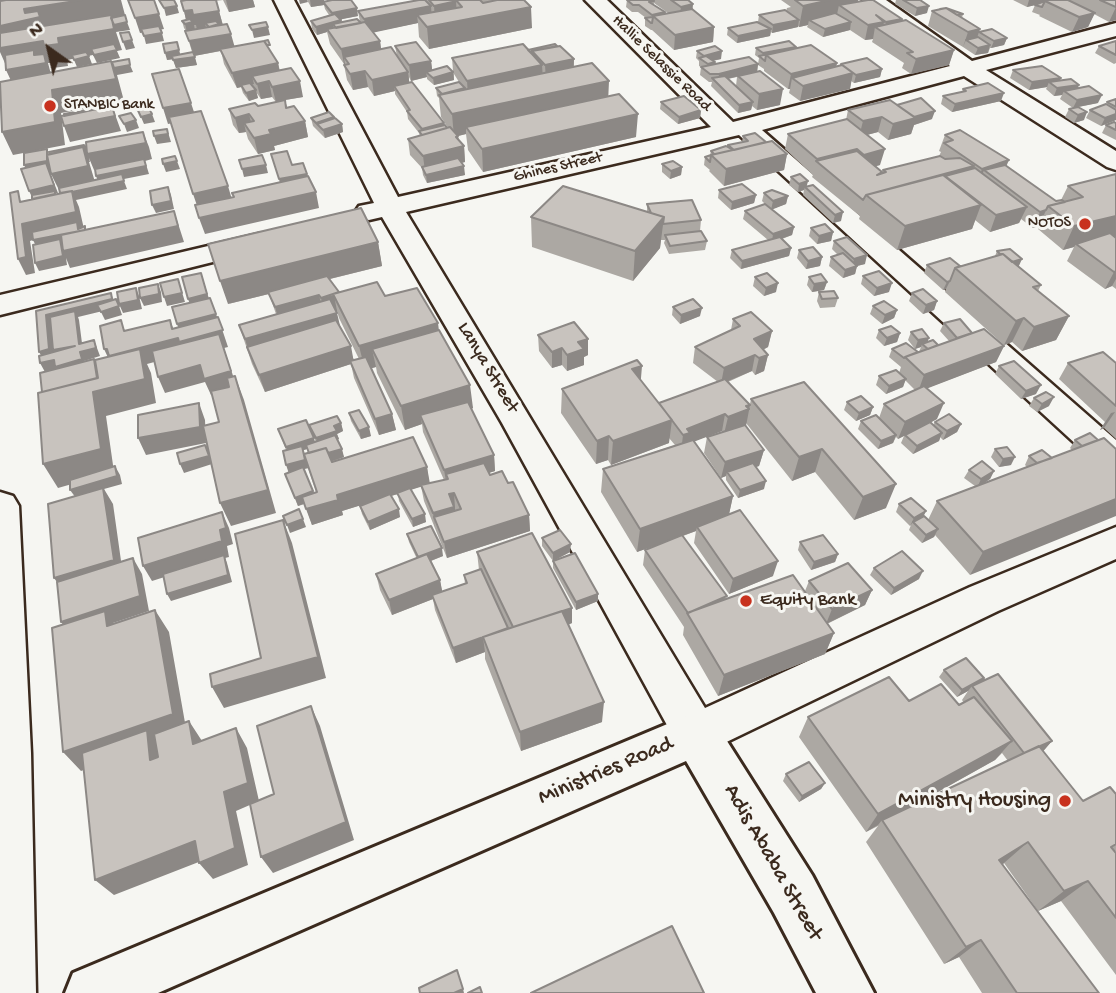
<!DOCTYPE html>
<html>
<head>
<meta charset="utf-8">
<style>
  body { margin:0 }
  #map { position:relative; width:1116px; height:993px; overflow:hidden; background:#f6f6f2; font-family:"Gochi Hand",sans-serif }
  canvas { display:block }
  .north { position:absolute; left:14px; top:14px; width:70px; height:70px; -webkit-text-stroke:5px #f6f6f2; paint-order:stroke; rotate:326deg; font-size:19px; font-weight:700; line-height:28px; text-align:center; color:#3b2a1e }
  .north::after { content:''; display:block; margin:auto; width:24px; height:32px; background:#3b2a1e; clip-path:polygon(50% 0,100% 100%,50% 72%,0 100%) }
</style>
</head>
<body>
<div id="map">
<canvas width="1116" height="993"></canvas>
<div class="north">N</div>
</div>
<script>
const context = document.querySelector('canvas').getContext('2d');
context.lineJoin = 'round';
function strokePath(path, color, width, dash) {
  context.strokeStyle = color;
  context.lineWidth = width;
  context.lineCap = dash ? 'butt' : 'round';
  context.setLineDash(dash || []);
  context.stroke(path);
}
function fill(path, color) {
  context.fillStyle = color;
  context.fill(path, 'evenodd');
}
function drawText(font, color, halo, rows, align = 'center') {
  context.font = font + ' "Gochi Hand",sans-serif';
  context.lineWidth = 6;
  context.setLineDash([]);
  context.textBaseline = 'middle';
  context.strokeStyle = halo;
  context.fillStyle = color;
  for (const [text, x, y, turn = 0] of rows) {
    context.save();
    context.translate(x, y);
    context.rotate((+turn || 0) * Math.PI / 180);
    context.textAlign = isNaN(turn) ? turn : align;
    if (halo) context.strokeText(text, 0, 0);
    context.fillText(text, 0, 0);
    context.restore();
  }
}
const street = new Path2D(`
  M 274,0 L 294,0 L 398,197 L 711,127 L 585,0 L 607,0 L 733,122 L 950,66 L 863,0 L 886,0 L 972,61 L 1116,23 L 1116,36 L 986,70 L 1116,151 L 1116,170 L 1107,167 L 964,76 L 762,130 L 1116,440 L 1116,473 L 1103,469 L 739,135 L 406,212 L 705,708 L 970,587 L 1116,527 L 1116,559 L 998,611 L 712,749 L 696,755 L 680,749 L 502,423 L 382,217 L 369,220 L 359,218 L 355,212 L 359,206 L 374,203 Z
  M 259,234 L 269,236 L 273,242 L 269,248 L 0,315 L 0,295 Z
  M 0,492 L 13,496 L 19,506 L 31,753 L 36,993 L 0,993 Z`);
const secondary = new Path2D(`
  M 696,712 L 713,719 L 812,875 L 874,993 L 816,993 L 774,913 L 686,761 L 158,993 L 65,993 L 73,973 Z`);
const wall = new Path2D(`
  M 186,0 L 253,0 L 255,7 L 229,12 L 223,0 L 216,1 L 223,25 L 234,46 L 272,52 L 271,52 L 278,63 L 280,71 L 303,97 L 285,100 L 287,108 L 305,121 L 308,137 L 274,146 L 275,150 L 258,154 L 248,139 L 246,132 L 239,133 L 233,125 L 229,109 L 258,106 L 276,102 L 272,97 L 261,99 L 256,92 L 258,98 L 249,101 L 243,93 L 241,87 L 237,88 L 224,64 L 221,51 L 194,56 L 197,65 L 176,68 L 173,59 L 167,60 L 177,42 L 180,54 L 192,52 L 186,31 L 184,28 L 182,21 L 186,20 L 184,11 Z
  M 307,0 L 324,0 L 324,2 L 358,16 L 341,19 L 342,22 L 360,22 L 358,11 L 419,0 L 494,0 L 532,28 L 429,49 L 419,37 L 418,23 L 373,32 L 380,41 L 381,49 L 397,56 L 395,46 L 431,61 L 432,70 L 453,71 L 452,58 L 528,50 L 574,59 L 574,67 L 608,96 L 636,137 L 483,172 L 468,150 L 466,134 L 458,136 L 459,140 L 464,146 L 465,162 L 461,163 L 465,175 L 427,183 L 423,175 L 422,168 L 410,155 L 408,139 L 420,136 L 419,133 L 408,119 L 407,112 L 395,94 L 395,91 L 374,96 L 368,87 L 353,90 L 347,80 L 344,65 L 345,64 L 344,64 L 330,44 L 327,32 L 317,35 L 312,29 L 311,21 L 329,15 L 325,9 L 324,5 L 311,7 ZM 454,74 L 459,82 L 436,88 L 437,96 L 439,98 L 441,117 L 448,128 L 447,128 L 444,126 L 444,123 L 409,83 L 409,77 L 411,81 L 427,77 L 427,79 L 434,85 L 454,80 Z
  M 627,0 L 688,0 L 693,10 L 714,27 L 713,42 L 674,50 L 652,30 L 651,30 L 645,26 L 645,18 L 646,18 L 638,12 L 632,12 L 626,7 ZM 654,3 L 668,13 L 665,14 L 654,5 Z
  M 781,0 L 858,0 L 858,2 L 902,19 L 901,21 L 954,50 L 949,65 L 911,74 L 902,68 L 904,63 L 872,42 L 873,39 L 865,40 L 850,30 L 823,37 L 807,27 L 808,25 L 799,27 L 798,26 L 798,27 L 772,33 L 771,32 L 770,36 L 737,43 L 727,35 L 728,28 L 758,22 L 759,15 L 786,11 L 787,8 L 791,7 Z
  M 896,0 L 920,0 L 927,13 L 915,16 L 895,4 Z
  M 1013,0 L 1045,0 L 1044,1 L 1049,0 L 1116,0 L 1116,20 L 1109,22 L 1094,14 L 1088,27 L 1072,32 L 1039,16 L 1040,15 L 1032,12 L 1035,5 L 1027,7 Z
  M 932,11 L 963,14 L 962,18 L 980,29 L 979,31 L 1007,38 L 1004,45 L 991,48 L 990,48 L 988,53 L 975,55 L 963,47 L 928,26 Z
  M 1116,41 L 1116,63 L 1114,64 L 1095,53 L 1099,46 Z
  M 756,48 L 796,48 L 837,63 L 836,67 L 840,66 L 841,64 L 882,69 L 880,77 L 854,83 L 851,81 L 850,89 L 800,101 L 789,93 L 790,89 L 788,89 L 764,71 L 764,69 L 758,65 L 757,72 L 780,105 L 757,110 L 752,106 L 751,110 L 738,113 L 711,86 L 712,82 L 709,82 L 700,75 L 701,67 L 699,66 L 699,61 L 696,58 L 697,51 L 721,59 L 713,61 L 715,64 L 758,64 L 759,58 L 755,55 ZM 737,77 L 736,86 L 728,79 Z
  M 1013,70 L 1061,78 L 1060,80 L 1078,88 L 1098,103 L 1078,107 L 1084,120 L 1074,123 L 1065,117 L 1069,109 L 1073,108 L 1060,99 L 1062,95 L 1054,96 L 1046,89 L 1047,87 L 1029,90 L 1010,78 Z
  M 963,89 L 1001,101 L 952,112 L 941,104 L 943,96 L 962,92 Z
  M 1116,99 L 1116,120 L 1101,126 L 1086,118 L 1090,110 L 1106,105 L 1107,102 Z
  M 661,102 L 701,110 L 700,118 L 678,124 L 660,109 Z
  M 897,105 L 932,119 L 914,125 L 911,134 L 888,140 L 878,132 L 867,135 L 880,165 L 876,166 L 882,173 L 883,170 L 939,156 L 941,152 L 939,151 L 945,135 L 1007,166 L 1056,201 L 1061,200 L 1068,186 L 1116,174 L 1116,289 L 1112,286 L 1105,289 L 1067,261 L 1074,247 L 1063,250 L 1038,229 L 1039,227 L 1033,228 L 1021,219 L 1019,223 L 990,232 L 975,220 L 972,229 L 897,250 L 859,219 L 860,216 L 812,177 L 813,175 L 785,149 L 788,134 L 846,120 L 848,110 Z
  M 311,118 L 335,118 L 342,124 L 343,132 L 325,138 L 313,126 Z
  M 1116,123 L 1116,140 L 1102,133 L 1106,125 Z
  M 743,136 L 766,142 L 787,154 L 784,170 L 724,186 L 709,171 L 710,170 L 704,165 L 705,157 L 710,155 L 711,151 L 728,147 L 728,145 L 742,142 Z
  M 662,164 L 682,167 L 681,175 L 670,179 L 662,172 Z
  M 791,177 L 807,186 L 841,221 L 833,223 L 803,195 L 804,190 L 798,192 L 789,185 Z
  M 719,190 L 756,195 L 754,203 L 731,210 L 718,198 Z
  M 764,193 L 788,196 L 786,204 L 772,209 L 794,227 L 792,235 L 782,239 L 791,248 L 789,256 L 741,269 L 730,258 L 732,250 L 768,240 L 743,219 L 745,211 L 766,205 L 762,201 Z
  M 647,204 L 701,220 L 700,231 L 707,241 L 705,250 L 669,254 L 664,243 L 665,240 L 661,240 L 660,248 L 633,281 L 532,247 L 531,217 L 647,212 Z
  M 811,228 L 833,232 L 831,241 L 817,244 L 809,236 Z
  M 834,241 L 865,264 L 857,266 L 855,274 L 843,278 L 829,266 L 831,257 L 838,255 L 832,249 Z
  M 378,242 L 382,266 L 330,279 L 339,292 L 385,296 L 438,330 L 473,408 L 471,409 L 494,455 L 495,471 L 489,473 L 490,475 L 508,483 L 529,515 L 530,531 L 447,558 L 424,501 L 421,486 L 410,490 L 426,522 L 413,527 L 399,501 L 398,494 L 391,496 L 400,517 L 370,530 L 362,514 L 360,506 L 364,504 L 342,511 L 343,515 L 312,525 L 305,504 L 298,506 L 288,482 L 288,472 L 286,450 L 278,429 L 315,442 L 316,442 L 309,425 L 341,423 L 343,431 L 337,434 L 339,439 L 337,440 L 344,457 L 332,462 L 427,467 L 429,483 L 444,480 L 423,432 L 422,424 L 405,430 L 377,373 L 376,367 L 371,368 L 392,414 L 396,430 L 379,435 L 354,378 L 351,364 L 265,392 L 252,364 L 239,325 L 276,314 L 269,294 L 228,304 ZM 337,311 L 339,318 L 359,359 L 354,360 L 340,328 L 336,312 ZM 307,449 L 308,453 L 304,454 L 303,450 ZM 307,465 L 316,492 L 314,493 L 304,469 L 308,468 Z
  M 799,250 L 822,257 L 820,266 L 806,269 L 797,258 Z
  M 997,251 L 1041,285 L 1038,291 L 1069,316 L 1056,340 L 1022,351 L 1012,342 L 1004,345 L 945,292 L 946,289 L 943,290 L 924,273 L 927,265 L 960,266 L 995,256 Z
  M 863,276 L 889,292 L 874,296 L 861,284 Z
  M 755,277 L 776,292 L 764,296 L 753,286 Z
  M 809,277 L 827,282 L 824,290 L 812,292 L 807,285 Z
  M 819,292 L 838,298 L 835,307 L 820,308 L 817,301 Z
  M 912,293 L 937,301 L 934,310 L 923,314 L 909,301 Z
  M 873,306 L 897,310 L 894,318 L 882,324 L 870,314 Z
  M 673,307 L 700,316 L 680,324 L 672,315 Z
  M 733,319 L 772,331 L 768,347 L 763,350 L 768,355 L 764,371 L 755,375 L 752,371 L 728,382 L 750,405 L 749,409 L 751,399 L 804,382 L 886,508 L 854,520 L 815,472 L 792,481 L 746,423 L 746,426 L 764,450 L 759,466 L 756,467 L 764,489 L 738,498 L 726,480 L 726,476 L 721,478 L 704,453 L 707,437 L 723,432 L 722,431 L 694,441 L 733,496 L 729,514 L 773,576 L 729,594 L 694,543 L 696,531 L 683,536 L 726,599 L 805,591 L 809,581 L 872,590 L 865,605 L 827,624 L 834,633 L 825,654 L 718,696 L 683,635 L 684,627 L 643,565 L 645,550 L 656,545 L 637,552 L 601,492 L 603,469 L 675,445 L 669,438 L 669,443 L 611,465 L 608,460 L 596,464 L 561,413 L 562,389 L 640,380 L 659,403 L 718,382 L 693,363 L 695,347 L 731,330 Z
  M 944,323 L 972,333 L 1004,346 L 996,362 L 927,388 L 937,419 L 930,423 L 933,425 L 935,422 L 961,424 L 957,432 L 943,440 L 940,437 L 939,441 L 913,454 L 901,443 L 904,436 L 898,439 L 896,437 L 893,443 L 878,449 L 858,429 L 861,421 L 879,418 L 884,404 L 915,390 L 905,380 L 903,387 L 886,394 L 876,385 L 879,376 L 899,373 L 901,367 L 889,357 L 892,349 L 919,352 L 921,347 L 915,349 L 908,340 L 911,332 L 928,342 L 938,345 L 949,341 L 940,331 Z
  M 879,330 L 900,333 L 897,342 L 884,346 L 876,338 Z
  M 538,335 L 588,355 L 584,357 L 584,365 L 567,371 L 562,365 L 552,368 L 539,351 Z
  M 1068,363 L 1116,363 L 1116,439 L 1104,428 L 1100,430 L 1105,422 L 1059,379 Z
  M 999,366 L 1036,394 L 1021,399 L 995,374 Z
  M 1034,398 L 1049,406 L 1037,412 L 1029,406 Z
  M 847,402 L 873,407 L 870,415 L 856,421 L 844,410 Z
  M 349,413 L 371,436 L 361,439 L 351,421 Z
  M 1075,440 L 1098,440 L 970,575 L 935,535 L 934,537 L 922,543 L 909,530 L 911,525 L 910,526 L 896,512 L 899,504 L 926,511 L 923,517 L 928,520 L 937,501 L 975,486 L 964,478 L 969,470 L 994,471 L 990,479 L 983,483 L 1027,467 L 1025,465 L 1029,456 L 1052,458 L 1072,450 L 1070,448 Z
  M 995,449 L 1011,465 L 999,467 L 991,457 Z
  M 407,534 L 443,556 L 431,561 L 440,580 L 442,592 L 465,584 L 464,575 L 479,570 L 477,552 L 572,608 L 572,623 L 568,625 L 602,722 L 521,751 L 485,659 L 485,652 L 456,663 L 435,610 L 433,599 L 392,615 L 380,590 L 376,574 L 417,559 L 409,542 Z
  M 542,538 L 570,552 L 557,559 L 598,594 L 598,601 L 576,610 L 553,568 L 553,561 L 542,546 Z
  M 800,542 L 838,554 L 835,562 L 811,570 L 798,550 Z
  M 874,568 L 919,579 L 891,595 L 870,575 Z
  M 944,670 L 982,681 L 1052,741 L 1043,751 L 1083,801 L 1116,794 L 1116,851 L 1115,851 L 1116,853 L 1116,975 L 1061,901 L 1038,911 L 1004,863 L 1003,865 L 1099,993 L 982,993 L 959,957 L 944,964 L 866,842 L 878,826 L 866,832 L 799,737 L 808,717 L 909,701 L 959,705 L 964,703 L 962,700 L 968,691 L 957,697 L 939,677 ZM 1002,753 L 1008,761 L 922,801 L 995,760 Z
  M 786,774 L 825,783 L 821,789 L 799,802 L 783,781 Z`);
const shadedWall = new Path2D(`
  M 82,0 L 121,0 L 125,15 L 111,18 L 127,22 L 130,30 L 116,32 L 122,50 L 117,51 L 120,58 L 97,63 L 93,55 L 67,60 L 68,66 L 53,68 L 50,63 L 48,63 L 52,78 L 13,85 L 6,70 L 8,70 L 0,52 L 0,26 L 24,9 Z
  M 226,0 L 253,0 L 255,7 L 229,12 Z
  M 299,0 L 307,0 L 308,2 L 300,4 Z
  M 310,0 L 324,0 L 325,3 L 323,2 L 324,5 L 311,7 Z
  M 830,0 L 858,0 L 855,14 L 839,5 L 836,19 L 809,20 L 808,25 L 799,27 L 803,6 Z
  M 1029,0 L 1045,0 L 1044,3 L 1027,7 Z
  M 456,1 L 457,16 L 435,20 L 434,6 Z
  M 693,4 L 692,18 L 679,21 L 681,7 Z
  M 177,6 L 179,13 L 166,16 L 164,8 Z
  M 431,6 L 432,21 L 417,15 L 418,23 L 367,34 L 364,19 Z
  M 929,6 L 927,13 L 915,16 L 917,8 Z
  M 531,7 L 532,28 L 429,49 L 427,27 Z
  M 1116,7 L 1116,20 L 1109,22 Z
  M 357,8 L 358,16 L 333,21 L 332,13 Z
  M 192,10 L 219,11 L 223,26 L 209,27 L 205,23 L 206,28 L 197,30 L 196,25 L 194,25 L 195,30 L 187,32 L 185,24 L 187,24 L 184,11 Z
  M 1095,13 L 1088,27 L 1072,32 L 1079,17 Z
  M 159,14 L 164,29 L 140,33 L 135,18 Z
  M 902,19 L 898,33 L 884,32 L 886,22 Z
  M 341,20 L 343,27 L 333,24 L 334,30 L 327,29 L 327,32 L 317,35 L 316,27 Z
  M 799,20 L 798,27 L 772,33 L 773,25 Z
  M 851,22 L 850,30 L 823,37 L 825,29 Z
  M 884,22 L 882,31 L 875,27 L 873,39 L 865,40 L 868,25 Z
  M 268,27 L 270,35 L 254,38 L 252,30 Z
  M 714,27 L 713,42 L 674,50 L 675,35 Z
  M 771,29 L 770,36 L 737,43 L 738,36 Z
  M 980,29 L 975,44 L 966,40 L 963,47 L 968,32 Z
  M 162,33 L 164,41 L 146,44 L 144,36 Z
  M 231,34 L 235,48 L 194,56 L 189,41 Z
  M 1007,38 L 1004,45 L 991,48 L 994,41 Z
  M 132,40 L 135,48 L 126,50 L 123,42 Z
  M 380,41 L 382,56 L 344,57 L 345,64 L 344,64 L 341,49 Z
  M 990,45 L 988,53 L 975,55 L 978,48 Z
  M 796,47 L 795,54 L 766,55 L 762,59 L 763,53 Z
  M 179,50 L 181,58 L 167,60 L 165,53 Z
  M 954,50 L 949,65 L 911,74 L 916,59 Z
  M 722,51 L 721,59 L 706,62 L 704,56 Z
  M 89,56 L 92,64 L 77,67 L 74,60 Z
  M 195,57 L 197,65 L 176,68 L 173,60 Z
  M 574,59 L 573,74 L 546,80 L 545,65 Z
  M 431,61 L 433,76 L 426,72 L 427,77 L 411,81 L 409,65 Z
  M 278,63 L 281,79 L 252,76 L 254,84 L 237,88 L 232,73 Z
  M 837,63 L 833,78 L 853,73 L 850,89 L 800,101 L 803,86 L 792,78 L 790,89 L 788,89 L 791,74 Z
  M 758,64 L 757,72 L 718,81 L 719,74 Z
  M 130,65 L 133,72 L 117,75 L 124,101 L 61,113 L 65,145 L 13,155 L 2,132 L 52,90 L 73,83 L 114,68 Z
  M 542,65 L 543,80 L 468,96 L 467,81 Z
  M 882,69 L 880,77 L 854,83 L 856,75 Z
  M 365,71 L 368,87 L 353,90 L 350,74 Z
  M 408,72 L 410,88 L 394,86 L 395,91 L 374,96 L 372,80 Z
  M 453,72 L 454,80 L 434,85 L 433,78 Z
  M 1061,78 L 1058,85 L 1049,82 L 1047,87 L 1029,90 L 1032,82 Z
  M 269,81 L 272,97 L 261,99 L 257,84 Z
  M 300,81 L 303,97 L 285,100 L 289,115 L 276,102 L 272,87 Z
  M 609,81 L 608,103 L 466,127 L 466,134 L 458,136 L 459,147 L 464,146 L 465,162 L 425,171 L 423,156 L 454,137 L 452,114 Z
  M 1079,85 L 1076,93 L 1064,91 L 1062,95 L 1054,96 L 1057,88 Z
  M 783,89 L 780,105 L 757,110 L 759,94 Z
  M 256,90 L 258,98 L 249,101 L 246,93 Z
  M 1004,93 L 1001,101 L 952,112 L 955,104 Z
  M 1102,95 L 1098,103 L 1073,108 L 1077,100 Z
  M 753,102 L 751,110 L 738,113 L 739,105 Z
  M 191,103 L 196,118 L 168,124 L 163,108 Z
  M 112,106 L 121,131 L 70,142 L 64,126 L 101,119 Z
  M 701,110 L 700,118 L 678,124 L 679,117 Z
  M 935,111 L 932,119 L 914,125 L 911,134 L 888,140 L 893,124 Z
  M 1087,112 L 1084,120 L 1074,123 L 1078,115 Z
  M 152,114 L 155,122 L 144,124 L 141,117 Z
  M 249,114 L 253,130 L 244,123 L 246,132 L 239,133 L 235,118 Z
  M 638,114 L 636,137 L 483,172 L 482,149 Z
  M 1116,114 L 1116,120 L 1101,126 L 1105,118 Z
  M 882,117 L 878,132 L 859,137 L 863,121 Z
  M 136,120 L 139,128 L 127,132 L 124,124 Z
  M 305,121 L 308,137 L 274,146 L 275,150 L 258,154 L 254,138 L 269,130 Z
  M 444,123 L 445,131 L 423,137 L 422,129 Z
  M 342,124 L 343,132 L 325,138 L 323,130 Z
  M 167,129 L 171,142 L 157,144 L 154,136 Z
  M 143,132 L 149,147 L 152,159 L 145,161 L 149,174 L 99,184 L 96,176 L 145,161 L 94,170 L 89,158 L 90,162 L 89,162 L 95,182 L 59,190 L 51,174 L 84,145 L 88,154 Z
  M 47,149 L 50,157 L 51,169 L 49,170 L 58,193 L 56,193 L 59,199 L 33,199 L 29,191 L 28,173 L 24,165 Z
  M 857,149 L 852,165 L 816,162 L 817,159 Z
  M 885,149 L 880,165 L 859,171 L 864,155 Z
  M 787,154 L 784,170 L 724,186 L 726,169 Z
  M 1009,160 L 1002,176 L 984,170 L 979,184 L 976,185 L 982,169 Z
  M 177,161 L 180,169 L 166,172 L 163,164 Z
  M 266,165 L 268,173 L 244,177 L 242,169 Z
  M 464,166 L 465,175 L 427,183 L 426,175 Z
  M 974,166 L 968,182 L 945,176 L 941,189 L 937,176 Z
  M 682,167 L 681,175 L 670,179 L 671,171 Z
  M 307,174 L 309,182 L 281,188 L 279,179 Z
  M 124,181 L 127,189 L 76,200 L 79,207 L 84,229 L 85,226 L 88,234 L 174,211 L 184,242 L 70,268 L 66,258 L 67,265 L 39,271 L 35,263 L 37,248 L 33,240 L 30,241 L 35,273 L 26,275 L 18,259 L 22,224 L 60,195 Z
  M 808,181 L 806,189 L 805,187 L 804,190 L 798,192 L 799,184 Z
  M 228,186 L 235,210 L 201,217 L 193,194 Z
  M 168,187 L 171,195 L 174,209 L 156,213 L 152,205 Z
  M 316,192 L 319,208 L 205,234 L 199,218 Z
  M 756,195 L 754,203 L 731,210 L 732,202 Z
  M 788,196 L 786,204 L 771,210 L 773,201 Z
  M 981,205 L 972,229 L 897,250 L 905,226 Z
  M 1027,207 L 1019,223 L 990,232 L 996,215 Z
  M 1046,210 L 1039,227 L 1033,228 L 1040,212 Z
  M 843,212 L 841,221 L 833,223 L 835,215 Z
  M 1116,212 L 1116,237 L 1076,244 L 1074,247 L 1063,250 L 1074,226 Z
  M 664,217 L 660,248 L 633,281 L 635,251 Z
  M 794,227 L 792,235 L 772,242 L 773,234 Z
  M 833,232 L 831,241 L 817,244 L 819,236 Z
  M 378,242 L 382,266 L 228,304 L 220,281 Z
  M 791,248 L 789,256 L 741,269 L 742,261 Z
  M 867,255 L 865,264 L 857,266 L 855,274 L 843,278 L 845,270 L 852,267 L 854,259 Z
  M 822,257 L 820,266 L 806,269 L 808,261 Z
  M 1022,259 L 1018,268 L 1008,262 Z
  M 1116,271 L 1116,279 L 1112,286 L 1105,289 L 1114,272 Z
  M 201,273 L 210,302 L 191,307 L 188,299 Z
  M 178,279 L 185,302 L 167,306 L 164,297 Z
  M 950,281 L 946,289 L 943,290 L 947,282 Z
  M 827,282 L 824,290 L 812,292 L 814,284 Z
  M 778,283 L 776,292 L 764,296 L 766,288 Z
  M 892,283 L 889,292 L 874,296 L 877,288 Z
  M 158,284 L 161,292 L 162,302 L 144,306 L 140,298 Z
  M 136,288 L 139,296 L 142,309 L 123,313 L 119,304 Z
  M 111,293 L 116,307 L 119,306 L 122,315 L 105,320 L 101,312 L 111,309 L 78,317 L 79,320 L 83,351 L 96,348 L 94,340 L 100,356 L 84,361 L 86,367 L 60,375 L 56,369 L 45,372 L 40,363 L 54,360 L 57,366 L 82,359 L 80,352 L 83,352 L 79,344 L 76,317 L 51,323 L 53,350 L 75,346 L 79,354 L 57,358 L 53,350 L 54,358 L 44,360 L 39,352 L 49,349 L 46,315 L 112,299 Z
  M 319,295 L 323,311 L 280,324 L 275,307 Z
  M 334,295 L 337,311 L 325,315 L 321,298 Z
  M 210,298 L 219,322 L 180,333 L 177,324 Z
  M 937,301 L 934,310 L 923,314 L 926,305 Z
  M 702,308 L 700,316 L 680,324 L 681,315 Z
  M 897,310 L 894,318 L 882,324 L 885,315 Z
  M 337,313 L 341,330 L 250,356 L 245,339 Z
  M 1069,316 L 1056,340 L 1022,351 L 1034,327 Z
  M 218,317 L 228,347 L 224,348 L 237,388 L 211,395 L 205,382 L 165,393 L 158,377 L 200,365 L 231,371 L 184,354 L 147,364 L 151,373 L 156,403 L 106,416 L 114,472 L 58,488 L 43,464 L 52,415 L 112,366 L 104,349 L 172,329 L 170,320 L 177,338 Z
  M 1024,318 L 1012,342 L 1004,345 L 1016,321 Z
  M 438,323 L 441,347 L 372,349 L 376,367 L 365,370 L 359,346 Z
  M 772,331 L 768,347 L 750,356 L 754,339 Z
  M 900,333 L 897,342 L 884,346 L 887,338 Z
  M 929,338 L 926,346 L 922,344 L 921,347 L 915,349 L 918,340 Z
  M 588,339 L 588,355 L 584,357 L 584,365 L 567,371 L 567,355 L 578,342 Z
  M 351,346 L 354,363 L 265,392 L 259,375 Z
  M 1004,346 L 996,362 L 918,392 L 924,375 Z
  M 562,348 L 562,365 L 552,368 L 552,352 Z
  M 755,355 L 752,371 L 721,384 L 724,368 Z
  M 768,355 L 764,371 L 755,375 L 759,358 Z
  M 642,366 L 640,390 L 632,369 Z
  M 235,376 L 244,400 L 276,513 L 231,526 L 220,503 Z
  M 906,379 L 903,387 L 886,394 L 889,386 Z
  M 470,385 L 473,408 L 424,424 L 420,415 L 422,424 L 405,430 L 401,406 Z
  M 1041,385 L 1036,394 L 1021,399 L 1026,391 Z
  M 1054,397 L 1049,406 L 1037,412 L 1042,404 Z
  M 199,403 L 205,420 L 206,443 L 146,455 L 138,438 Z
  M 944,403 L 937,419 L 898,439 L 905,422 Z
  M 750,405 L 746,426 L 724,434 L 728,417 Z
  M 873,407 L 870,415 L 856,421 L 859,413 Z
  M 1115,412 L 1104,428 L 1100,430 L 1111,413 Z
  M 392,414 L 396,430 L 379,435 L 375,419 Z
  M 725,414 L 722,431 L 688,444 L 681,452 L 683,435 L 687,429 Z
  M 672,420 L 669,443 L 611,465 L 613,441 Z
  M 341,423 L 343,431 L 337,434 L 339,439 L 318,447 L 316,438 L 334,426 Z
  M 961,424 L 957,432 L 943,440 L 947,431 Z
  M 369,427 L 371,436 L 361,439 L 359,431 Z
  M 942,433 L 939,441 L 913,454 L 917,446 Z
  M 896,435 L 893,443 L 878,449 L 881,441 Z
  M 609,436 L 608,460 L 596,464 L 597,441 Z
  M 314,438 L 316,446 L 289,455 L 286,447 Z
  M 205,445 L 212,464 L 184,473 L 180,464 Z
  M 342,449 L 344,457 L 314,467 L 312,459 Z
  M 822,449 L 815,472 L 792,481 L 799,457 Z
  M 764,450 L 759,466 L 730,475 L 727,472 L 726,476 L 721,478 L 725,462 Z
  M 494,455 L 495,471 L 449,485 L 446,474 L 448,486 L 447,486 L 444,470 Z
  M 305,457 L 308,468 L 289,473 L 286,465 Z
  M 1015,457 L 1011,465 L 999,467 L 1003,459 Z
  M 115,466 L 120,475 L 122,484 L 104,489 L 113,504 L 123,575 L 65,593 L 54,578 L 76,498 L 70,490 Z
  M 427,467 L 430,484 L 342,511 L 343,515 L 312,525 L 306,509 L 337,495 Z
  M 994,471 L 990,479 L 977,488 L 981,479 Z
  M 766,481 L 764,489 L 738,498 L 740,490 Z
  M 896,484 L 886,508 L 854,520 L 863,497 Z
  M 313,491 L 316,499 L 298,506 L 295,498 Z
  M 454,493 L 456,523 L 434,517 L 435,529 L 433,513 L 449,494 Z
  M 733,496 L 728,519 L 697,527 L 696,531 L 637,552 L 640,529 Z
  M 1116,499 L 1116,516 L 970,575 L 983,552 Z
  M 399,509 L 400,517 L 370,530 L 368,522 Z
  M 926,511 L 922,519 L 913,522 L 910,526 L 914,518 Z
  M 222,512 L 229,528 L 233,544 L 227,546 L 229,557 L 225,558 L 227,563 L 232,582 L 171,601 L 167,594 L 224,558 L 152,581 L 143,566 L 220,530 Z
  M 425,514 L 426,522 L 413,527 L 412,519 Z
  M 529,515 L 530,531 L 447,558 L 444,542 Z
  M 303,519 L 306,527 L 290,533 L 287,525 Z
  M 283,520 L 292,543 L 326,678 L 224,708 L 212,687 L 318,657 Z
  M 938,529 L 934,537 L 922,543 L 926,535 Z
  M 571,544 L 570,552 L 553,561 L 553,553 Z
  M 442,548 L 443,556 L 420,565 L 418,557 Z
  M 838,554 L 835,562 L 811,570 L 814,562 Z
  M 133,558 L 142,574 L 149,611 L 113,623 L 119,632 L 72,636 L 61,622 Z
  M 778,561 L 773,576 L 729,594 L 733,579 Z
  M 923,571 L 919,579 L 891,595 L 894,588 Z
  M 440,580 L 443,595 L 432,595 L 433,599 L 392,615 L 389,600 Z
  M 872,590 L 865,605 L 826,624 L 832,609 Z
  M 598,594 L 598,601 L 576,610 L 576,602 Z
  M 572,608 L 572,623 L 515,645 L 514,630 Z
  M 155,610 L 169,632 L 187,734 L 165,779 L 150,760 L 149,747 L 81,771 L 63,752 Z
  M 834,633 L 825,654 L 718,696 L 724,675 Z
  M 483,637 L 485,652 L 456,663 L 453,648 Z
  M 984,678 L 979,685 L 972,686 L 968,691 L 957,697 L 962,690 Z
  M 604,702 L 602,722 L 521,751 L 520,732 Z
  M 311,706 L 320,726 L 354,840 L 273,873 L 261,857 Z
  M 189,721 L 202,741 L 193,744 Z
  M 236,728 L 247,748 L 259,801 L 236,811 L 248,865 L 213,879 L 199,863 L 224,792 Z
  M 1012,741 L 995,760 L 884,822 L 882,820 L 878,825 L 866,832 L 878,814 Z
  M 1052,741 L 1040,755 L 1024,754 Z
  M 825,783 L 821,789 L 799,802 L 802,796 Z
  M 195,841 L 209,858 L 114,895 L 95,880 Z
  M 1028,842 L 1004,863 L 977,880 L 999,860 Z
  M 1088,881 L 1061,901 L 1038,911 L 1064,891 Z
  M 981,940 L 959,957 L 944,964 L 966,947 Z
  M 463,989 L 464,993 L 454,993 Z`);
const building = new Path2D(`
  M 6,0 L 82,0 L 24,9 L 25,13 L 38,11 L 40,17 L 0,26 L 0,1 Z
  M 128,0 L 154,0 L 159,14 L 135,18 Z
  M 159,0 L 174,0 L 177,6 L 164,8 Z
  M 186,0 L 216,0 L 219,11 L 193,15 L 192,10 L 184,11 L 181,1 Z
  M 332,0 L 351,0 L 357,8 L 332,13 L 323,2 Z
  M 419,0 L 425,0 L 431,6 L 364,19 L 358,11 Z
  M 429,0 L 456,0 L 457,1 L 434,6 Z
  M 456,0 L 480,0 L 483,3 L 497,0 L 524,0 L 531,7 L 427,27 L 417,15 L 462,7 Z
  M 627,0 L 652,0 L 654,1 L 649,2 L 665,12 L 652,15 L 639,5 L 633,5 Z
  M 671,0 L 688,0 L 693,4 L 681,7 Z
  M 795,0 L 830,0 L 803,6 Z
  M 868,0 L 873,0 L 902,19 L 886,22 L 876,15 L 884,22 L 868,25 L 839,5 Z
  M 903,0 L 920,0 L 929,6 L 917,8 Z
  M 1049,0 L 1068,0 L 1095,13 L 1079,17 L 1045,1 Z
  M 1100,0 L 1116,0 L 1116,7 Z
  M 1047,1 L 1045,1 L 1042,7 L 1035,5 L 1047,0 Z
  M 946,8 L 980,29 L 968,32 L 932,11 Z
  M 946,8 L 940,9 L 946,8 L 963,14 L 957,15 Z
  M 692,9 L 714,27 L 675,35 L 653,16 Z
  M 785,10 L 799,20 L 773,25 L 759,15 Z
  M 835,13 L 851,22 L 825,29 L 809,20 Z
  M 335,14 L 341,20 L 316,27 L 311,21 Z
  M 111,15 L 114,29 L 58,38 L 59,44 L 44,46 L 43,41 L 0,48 L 0,33 Z
  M 125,15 L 127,22 L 114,25 L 111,18 Z
  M 653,17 L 652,23 L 651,23 L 645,18 Z
  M 190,19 L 193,22 L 185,24 L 182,21 Z
  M 357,19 L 361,23 L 336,28 L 333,24 Z
  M 906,20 L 954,50 L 916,59 L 907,53 L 913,52 L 875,27 Z
  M 216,21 L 219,24 L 209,27 L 205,23 Z
  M 266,22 L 268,27 L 252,30 L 249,25 Z
  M 365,22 L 380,41 L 341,49 L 327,29 Z
  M 757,22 L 771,29 L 738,36 L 728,28 Z
  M 227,24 L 231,34 L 189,41 L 185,31 Z
  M 159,26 L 162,33 L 144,36 L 141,29 Z
  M 992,29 L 1007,38 L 994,41 L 979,32 Z
  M 129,32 L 132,40 L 123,42 L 120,33 Z
  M 978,37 L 990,45 L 978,48 L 966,40 Z
  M 268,40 L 270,45 L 267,45 L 264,41 Z
  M 264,41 L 278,63 L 232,73 L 220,49 Z
  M 789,41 L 796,47 L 763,53 L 756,48 Z
  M 1116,41 L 1116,55 L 1099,46 Z
  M 177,42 L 179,50 L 165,53 L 163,44 Z
  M 416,42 L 431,61 L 409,65 L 395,46 Z
  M 114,44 L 117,50 L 94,55 L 91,49 Z
  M 523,44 L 542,65 L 467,81 L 452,58 Z
  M 555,44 L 557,46 L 532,51 L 532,54 L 528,50 Z
  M 811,45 L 837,63 L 791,74 L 766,55 Z
  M 560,46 L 574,59 L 545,65 L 532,51 Z
  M 715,46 L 722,51 L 704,56 L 697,51 Z
  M 391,47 L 408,72 L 372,80 L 365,71 L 350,74 L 344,65 L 349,64 L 344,57 Z
  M 797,48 L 766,55 L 765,61 L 759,56 Z
  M 34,50 L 34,55 L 44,54 L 46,63 L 6,70 L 5,55 Z
  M 86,52 L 89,56 L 74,60 L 72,55 Z
  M 193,52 L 195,57 L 173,60 L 172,56 Z
  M 706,56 L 715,62 L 708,64 L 699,58 Z
  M 749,57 L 758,64 L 719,74 L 710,74 L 701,67 Z
  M 867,58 L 882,69 L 856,75 L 841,64 Z
  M 129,59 L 130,65 L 114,68 L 112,62 Z
  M 111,61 L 116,79 L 52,90 L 55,122 L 2,132 L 0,82 Z
  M 592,63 L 609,81 L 452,114 L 439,95 Z
  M 842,65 L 853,73 L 803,86 L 792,78 Z
  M 447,66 L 453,72 L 433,78 L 426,72 Z
  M 1042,66 L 1061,78 L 1032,82 L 1013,70 Z
  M 291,68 L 300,81 L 272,87 L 269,81 L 257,84 L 252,76 Z
  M 179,69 L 191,103 L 163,108 L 152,74 Z
  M 760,71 L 783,89 L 759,94 L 738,76 Z
  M 725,76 L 753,102 L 739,105 L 712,78 Z
  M 1071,79 L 1079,85 L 1057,88 L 1049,82 Z
  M 412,82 L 444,123 L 422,129 L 407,111 L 410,110 L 394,86 Z
  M 459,82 L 465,88 L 442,94 L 436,88 Z
  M 250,83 L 256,90 L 246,93 L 241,85 Z
  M 988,83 L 1004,93 L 955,104 L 943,96 L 966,91 L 963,89 Z
  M 1089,86 L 1102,95 L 1077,100 L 1064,91 Z
  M 619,94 L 638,114 L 482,149 L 466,127 Z
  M 684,96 L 701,110 L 679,117 L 661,102 Z
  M 921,98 L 935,111 L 914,117 L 897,105 Z
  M 1116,99 L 1116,107 L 1107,102 Z
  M 285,100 L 286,108 L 294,106 L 305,121 L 269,130 L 271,134 L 254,138 L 244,123 L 254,121 L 249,114 L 235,118 L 229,109 L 255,103 L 258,106 Z
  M 890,100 L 916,118 L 893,124 L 882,117 L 863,121 L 848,110 Z
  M 146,102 L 152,114 L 141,117 L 135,104 Z
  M 1106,104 L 1116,110 L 1116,114 L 1105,118 L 1090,110 Z
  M 112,106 L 115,116 L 64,126 L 61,116 Z
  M 1078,107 L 1087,112 L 1078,115 L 1069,109 Z
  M 97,108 L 97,109 L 64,116 L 64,114 Z
  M 201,111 L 228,186 L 193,194 L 169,117 Z
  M 329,112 L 334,117 L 316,123 L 311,118 Z
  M 131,113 L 136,120 L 124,124 L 119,116 Z
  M 335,118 L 342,124 L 323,130 L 317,124 Z
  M 847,119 L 885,149 L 864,155 L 857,149 L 817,159 L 788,134 Z
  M 1114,122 L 1116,123 L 1116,130 L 1106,125 Z
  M 445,125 L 447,128 L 422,135 L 419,131 Z
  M 450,127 L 458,136 L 456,137 L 464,146 L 423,156 L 408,139 Z
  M 167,129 L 168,134 L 154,136 L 153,131 Z
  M 960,130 L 1009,160 L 982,169 L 944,143 L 953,140 L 945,135 Z
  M 143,132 L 146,143 L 87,154 L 86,142 Z
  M 755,133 L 766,142 L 734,150 L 728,145 L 748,141 L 743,136 Z
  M 772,141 L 787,154 L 726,169 L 711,155 Z
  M 84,145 L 87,154 L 86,154 L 83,147 L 50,154 L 49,152 Z
  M 726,146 L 733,150 L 711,155 L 710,162 L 705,157 L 714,154 L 711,151 Z
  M 83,147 L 88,166 L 51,174 L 47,155 Z
  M 47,149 L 47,161 L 24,165 L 24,153 Z
  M 287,151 L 292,165 L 303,163 L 307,174 L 279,179 L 271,154 Z
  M 857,151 L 882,172 L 877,175 L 886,172 L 883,170 L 940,156 L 945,159 L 960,158 L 974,166 L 866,195 L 863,200 L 816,161 Z
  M 262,155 L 266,165 L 242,169 L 239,160 Z
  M 175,156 L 177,161 L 163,164 L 162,159 Z
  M 458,158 L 464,166 L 426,175 L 422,167 Z
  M 144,159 L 146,166 L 96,176 L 95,169 Z
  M 673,161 L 682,167 L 671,171 L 662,164 Z
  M 46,163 L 54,185 L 29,191 L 21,169 Z
  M 1005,165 L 1056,201 L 1062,200 L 1065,202 L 1048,206 L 1046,210 L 1040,212 L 984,170 Z
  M 975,168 L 1027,207 L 996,215 L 945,176 Z
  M 122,174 L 124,181 L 72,192 L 72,191 L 60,193 L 59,188 Z
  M 800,174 L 808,181 L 799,184 L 791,177 Z
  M 1116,174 L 1116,216 L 1074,226 L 1048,206 L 1083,197 L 1068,186 Z
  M 943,175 L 981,205 L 905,226 L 866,195 Z
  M 308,176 L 316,192 L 199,218 L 195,205 L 234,197 L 232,193 Z
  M 742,184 L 756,195 L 732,202 L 719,190 Z
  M 813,185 L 843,212 L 835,215 L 805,187 Z
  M 563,186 L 664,217 L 635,251 L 531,217 Z
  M 168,187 L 171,201 L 152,205 L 150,191 Z
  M 772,190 L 788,196 L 773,201 L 764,193 Z
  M 18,191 L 20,202 L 72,191 L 76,212 L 22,224 L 26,257 L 18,259 L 10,193 Z
  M 55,191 L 55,194 L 32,199 L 32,195 Z
  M 692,200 L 701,220 L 663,224 L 664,217 L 651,213 L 647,204 Z
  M 765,204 L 794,227 L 773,234 L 745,211 Z
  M 361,208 L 378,242 L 220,281 L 208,244 Z
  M 174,211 L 178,226 L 63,251 L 61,235 Z
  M 77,222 L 78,229 L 85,226 L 85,230 L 33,240 L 32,232 Z
  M 825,224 L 833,232 L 819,236 L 811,228 Z
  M 701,231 L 707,241 L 670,246 L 665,235 Z
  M 1110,233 L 1116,238 L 1116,271 L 1114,272 L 1076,244 Z
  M 780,237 L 791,248 L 742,261 L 732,250 Z
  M 847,237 L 867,255 L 854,259 L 834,241 Z
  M 60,239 L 63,256 L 35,263 L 33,245 Z
  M 813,247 L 822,257 L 808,261 L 799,250 Z
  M 1010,249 L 1022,259 L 1012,262 L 1003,254 L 1000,254 L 997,251 Z
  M 843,253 L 857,266 L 845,270 L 831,257 Z
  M 1003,254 L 1041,285 L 1033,287 L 1069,316 L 1034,327 L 1024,318 L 1016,321 L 955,268 Z
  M 950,258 L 960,266 L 955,268 L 950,281 L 947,282 L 927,265 Z
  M 879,271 L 892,283 L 877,288 L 863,276 Z
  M 201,273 L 207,294 L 188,299 L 182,277 Z
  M 767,273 L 778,283 L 766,288 L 755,277 Z
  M 821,274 L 827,282 L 814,284 L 809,277 Z
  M 327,276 L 339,292 L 321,298 L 319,295 L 275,307 L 268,292 Z
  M 178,279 L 182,293 L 164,297 L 160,283 Z
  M 377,282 L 385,296 L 417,288 L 438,323 L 359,346 L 333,294 Z
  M 158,284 L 159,294 L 140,298 L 139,288 Z
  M 136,288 L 138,300 L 119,304 L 117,292 Z
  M 923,289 L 937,301 L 926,305 L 912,293 Z
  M 834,291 L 838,298 L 822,299 L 819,292 Z
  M 111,293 L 112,299 L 46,315 L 49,349 L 39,352 L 36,311 Z
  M 210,298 L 216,314 L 177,324 L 172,307 Z
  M 116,299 L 119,306 L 101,312 L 97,305 Z
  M 330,299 L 337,313 L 245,339 L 239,325 Z
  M 693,299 L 702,308 L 681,315 L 673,307 Z
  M 884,301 L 897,310 L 885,315 L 873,306 Z
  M 75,311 L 79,344 L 94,340 L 96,348 L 80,352 L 82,359 L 55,367 L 54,360 L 40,363 L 39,356 L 75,346 L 53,350 L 50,317 Z
  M 751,312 L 772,331 L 754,339 L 768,355 L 759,358 L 755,355 L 724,368 L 695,347 L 740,326 L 733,319 Z
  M 218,317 L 223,330 L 179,342 L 178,338 L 109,356 L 107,349 L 104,349 L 100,326 L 121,320 L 124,331 L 170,320 L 172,329 Z
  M 960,319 L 972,333 L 957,338 L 944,323 Z
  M 336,320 L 351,346 L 259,375 L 247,347 Z
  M 574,322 L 588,339 L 578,342 L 584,349 L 567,355 L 562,348 L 552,352 L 538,335 Z
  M 891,326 L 900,333 L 887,338 L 879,330 Z
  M 922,329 L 929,338 L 918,340 L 911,332 Z
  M 984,329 L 1004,346 L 924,375 L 905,357 Z
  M 439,330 L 470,385 L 401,406 L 372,349 Z
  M 219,334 L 231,371 L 204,379 L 200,365 L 158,377 L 152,351 Z
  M 933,340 L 938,345 L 928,349 L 922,344 Z
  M 906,343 L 918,352 L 905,357 L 904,358 L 892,349 Z
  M 140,349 L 145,379 L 93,392 L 101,449 L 43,464 L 38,393 L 98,378 L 95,360 Z
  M 1103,352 L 1116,363 L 1116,406 L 1068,363 Z
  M 366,357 L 392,414 L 375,419 L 350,361 Z
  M 94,359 L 97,378 L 42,392 L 40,373 Z
  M 637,360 L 642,366 L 632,369 L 672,420 L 613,441 L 609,436 L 597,441 L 562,389 Z
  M 1014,361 L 1041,385 L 1026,391 L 999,366 Z
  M 896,370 L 906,379 L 889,386 L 879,376 Z
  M 235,376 L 268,490 L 220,503 L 203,426 L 219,422 L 211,391 L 229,387 L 227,378 Z
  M 725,379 L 750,405 L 746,406 L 749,409 L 728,417 L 725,414 L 687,429 L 690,433 L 683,435 L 659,403 Z
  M 804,382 L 896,484 L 863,497 L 822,449 L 799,457 L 751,399 Z
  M 924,386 L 944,403 L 905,422 L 884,404 Z
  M 1046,392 L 1054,397 L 1042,404 L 1034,398 Z
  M 861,396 L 873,407 L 859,413 L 847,402 Z
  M 468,402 L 494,455 L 444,470 L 420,415 Z
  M 199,403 L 200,427 L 138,438 L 138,415 Z
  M 359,410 L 369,427 L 359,431 L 349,413 Z
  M 949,414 L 961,424 L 947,431 L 935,422 Z
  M 876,415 L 896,435 L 881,441 L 861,421 Z
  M 337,416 L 341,423 L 334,426 L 337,431 L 316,438 L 309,425 Z
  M 306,420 L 314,438 L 286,447 L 278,429 Z
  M 930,422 L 942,433 L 917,446 L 905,435 Z
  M 745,425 L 764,450 L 725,462 L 707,437 Z
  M 1090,433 L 1098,440 L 1082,446 L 1075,440 Z
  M 335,435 L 342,449 L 328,453 L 326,448 L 309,453 L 306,445 Z
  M 413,437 L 427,467 L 337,495 L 338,500 L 306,509 L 302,497 L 317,492 L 304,454 L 326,448 L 332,462 Z
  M 1104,438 L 1116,449 L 1116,499 L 983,552 L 937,501 Z
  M 693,440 L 733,496 L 640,529 L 603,469 Z
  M 205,445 L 209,456 L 180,464 L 177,453 Z
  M 302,446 L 305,460 L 286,465 L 283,451 Z
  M 1007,447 L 1015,457 L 1003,459 L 995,449 Z
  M 1042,450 L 1052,458 L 1037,463 L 1029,456 Z
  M 982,461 L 994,471 L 981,479 L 969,470 Z
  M 484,463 L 490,475 L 502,471 L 508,483 L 513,482 L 529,515 L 444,542 L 434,517 L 461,509 L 454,493 L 449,494 L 454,507 L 433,513 L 421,485 L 448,479 L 446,474 Z
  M 753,463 L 766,481 L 740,490 L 727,472 Z
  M 115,466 L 117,476 L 70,490 L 70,480 Z
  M 303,467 L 313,491 L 295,498 L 285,474 Z
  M 103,488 L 114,560 L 54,578 L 48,504 Z
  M 410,488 L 425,514 L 412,519 L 397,493 Z
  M 390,494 L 399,509 L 368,522 L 360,506 Z
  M 911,498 L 926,511 L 914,518 L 899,504 Z
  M 299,509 L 303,519 L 287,525 L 283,516 Z
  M 740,510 L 778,561 L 733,579 L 697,527 Z
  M 222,512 L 226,528 L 220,530 L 222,541 L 143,566 L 138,538 Z
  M 924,516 L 938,529 L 926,535 L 913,522 Z
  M 283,520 L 318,657 L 212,687 L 210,674 L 261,658 L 235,534 Z
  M 431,526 L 442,548 L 418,557 L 407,534 Z
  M 560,530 L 571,544 L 553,553 L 542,538 Z
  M 532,533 L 572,608 L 513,627 L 477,552 Z
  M 682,535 L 727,596 L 688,613 L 645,550 Z
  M 823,535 L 838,554 L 814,562 L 800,542 Z
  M 902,551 L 923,571 L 894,588 L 874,568 Z
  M 575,553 L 598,594 L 576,602 L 553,561 Z
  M 427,554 L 440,580 L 389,600 L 376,574 Z
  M 224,555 L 228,575 L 167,594 L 163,574 Z
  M 133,558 L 140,596 L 61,622 L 57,582 Z
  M 848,563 L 872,590 L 832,609 L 809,581 Z
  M 481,569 L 508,628 L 453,648 L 432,595 L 467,583 L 464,575 Z
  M 793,575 L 834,633 L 724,675 L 687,613 Z
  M 155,610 L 173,714 L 63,752 L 52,628 L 105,611 L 107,626 Z
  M 562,611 L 604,702 L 520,732 L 483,637 Z
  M 966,658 L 984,678 L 962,690 L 944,670 Z
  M 998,674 L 1052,741 L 1024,753 L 972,686 Z
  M 889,677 L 909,701 L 941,684 L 959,705 L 974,697 L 1012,741 L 878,814 L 808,717 Z
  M 311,706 L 346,822 L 261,857 L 250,804 L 274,794 L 257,726 Z
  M 189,721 L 193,744 L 236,728 L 248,783 L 224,792 L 235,848 L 199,863 L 195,841 L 95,880 L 82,753 L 147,730 L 150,760 L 158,757 L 154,734 Z
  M 1039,746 L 1083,801 L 1110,787 L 1116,794 L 1116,844 L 1111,847 L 1116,853 L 1116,918 L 1088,881 L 1064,891 L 1028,842 L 999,860 L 1099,993 L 1017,993 L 981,940 L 966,947 L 882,820 Z
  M 809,762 L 825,783 L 802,796 L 786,774 Z
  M 672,926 L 704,993 L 531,993 Z
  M 457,970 L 463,989 L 454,993 L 420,993 L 419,988 Z
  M 480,987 L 482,993 L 468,993 Z`);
const markers = [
  [50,106,7,"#c8321e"],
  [1085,224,7,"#c8321e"],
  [746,601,7,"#c8321e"],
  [1065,801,7,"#c8321e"]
];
const farStreetnames = [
  ["Hallie Selassie Road",661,64,44],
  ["Ghines Street",558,168,-13]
];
const farPoinames = [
  ["STANBIC Bank",64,106],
  ["NOTOS",1071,224,"right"]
];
const streetNames = [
  ["Lanya Street",487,368,59]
];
const poiNames = [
  ["Equity Bank",760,601]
];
const nearStreetnames = [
  ["Ministries Road",606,772,-23],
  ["Adis Ababa Street",772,863,60]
];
const nearPoinames = [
  ["Ministry Housing",1051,801]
];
strokePath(street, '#3b2a1e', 5);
strokePath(secondary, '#3b2a1e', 6);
fill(street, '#f6f6f2');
fill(secondary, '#f6f6f2');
fill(wall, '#aca8a3');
fill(shadedWall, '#8c8885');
fill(building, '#c8c3be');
strokePath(building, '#8c8885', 2);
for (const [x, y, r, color] of markers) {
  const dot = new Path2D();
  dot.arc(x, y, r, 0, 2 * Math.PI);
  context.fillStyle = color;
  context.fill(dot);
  strokePath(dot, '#f6f6f2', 2.5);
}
drawText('16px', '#3b2a1e', '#f6f6f2', farStreetnames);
drawText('16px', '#3b2a1e', '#f6f6f2', farPoinames, 'left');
drawText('19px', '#3b2a1e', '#f6f6f2', streetNames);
drawText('19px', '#3b2a1e', '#f6f6f2', poiNames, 'left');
drawText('23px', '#3b2a1e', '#f6f6f2', nearStreetnames);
drawText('23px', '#3b2a1e', '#f6f6f2', nearPoinames, 'right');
</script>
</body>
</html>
